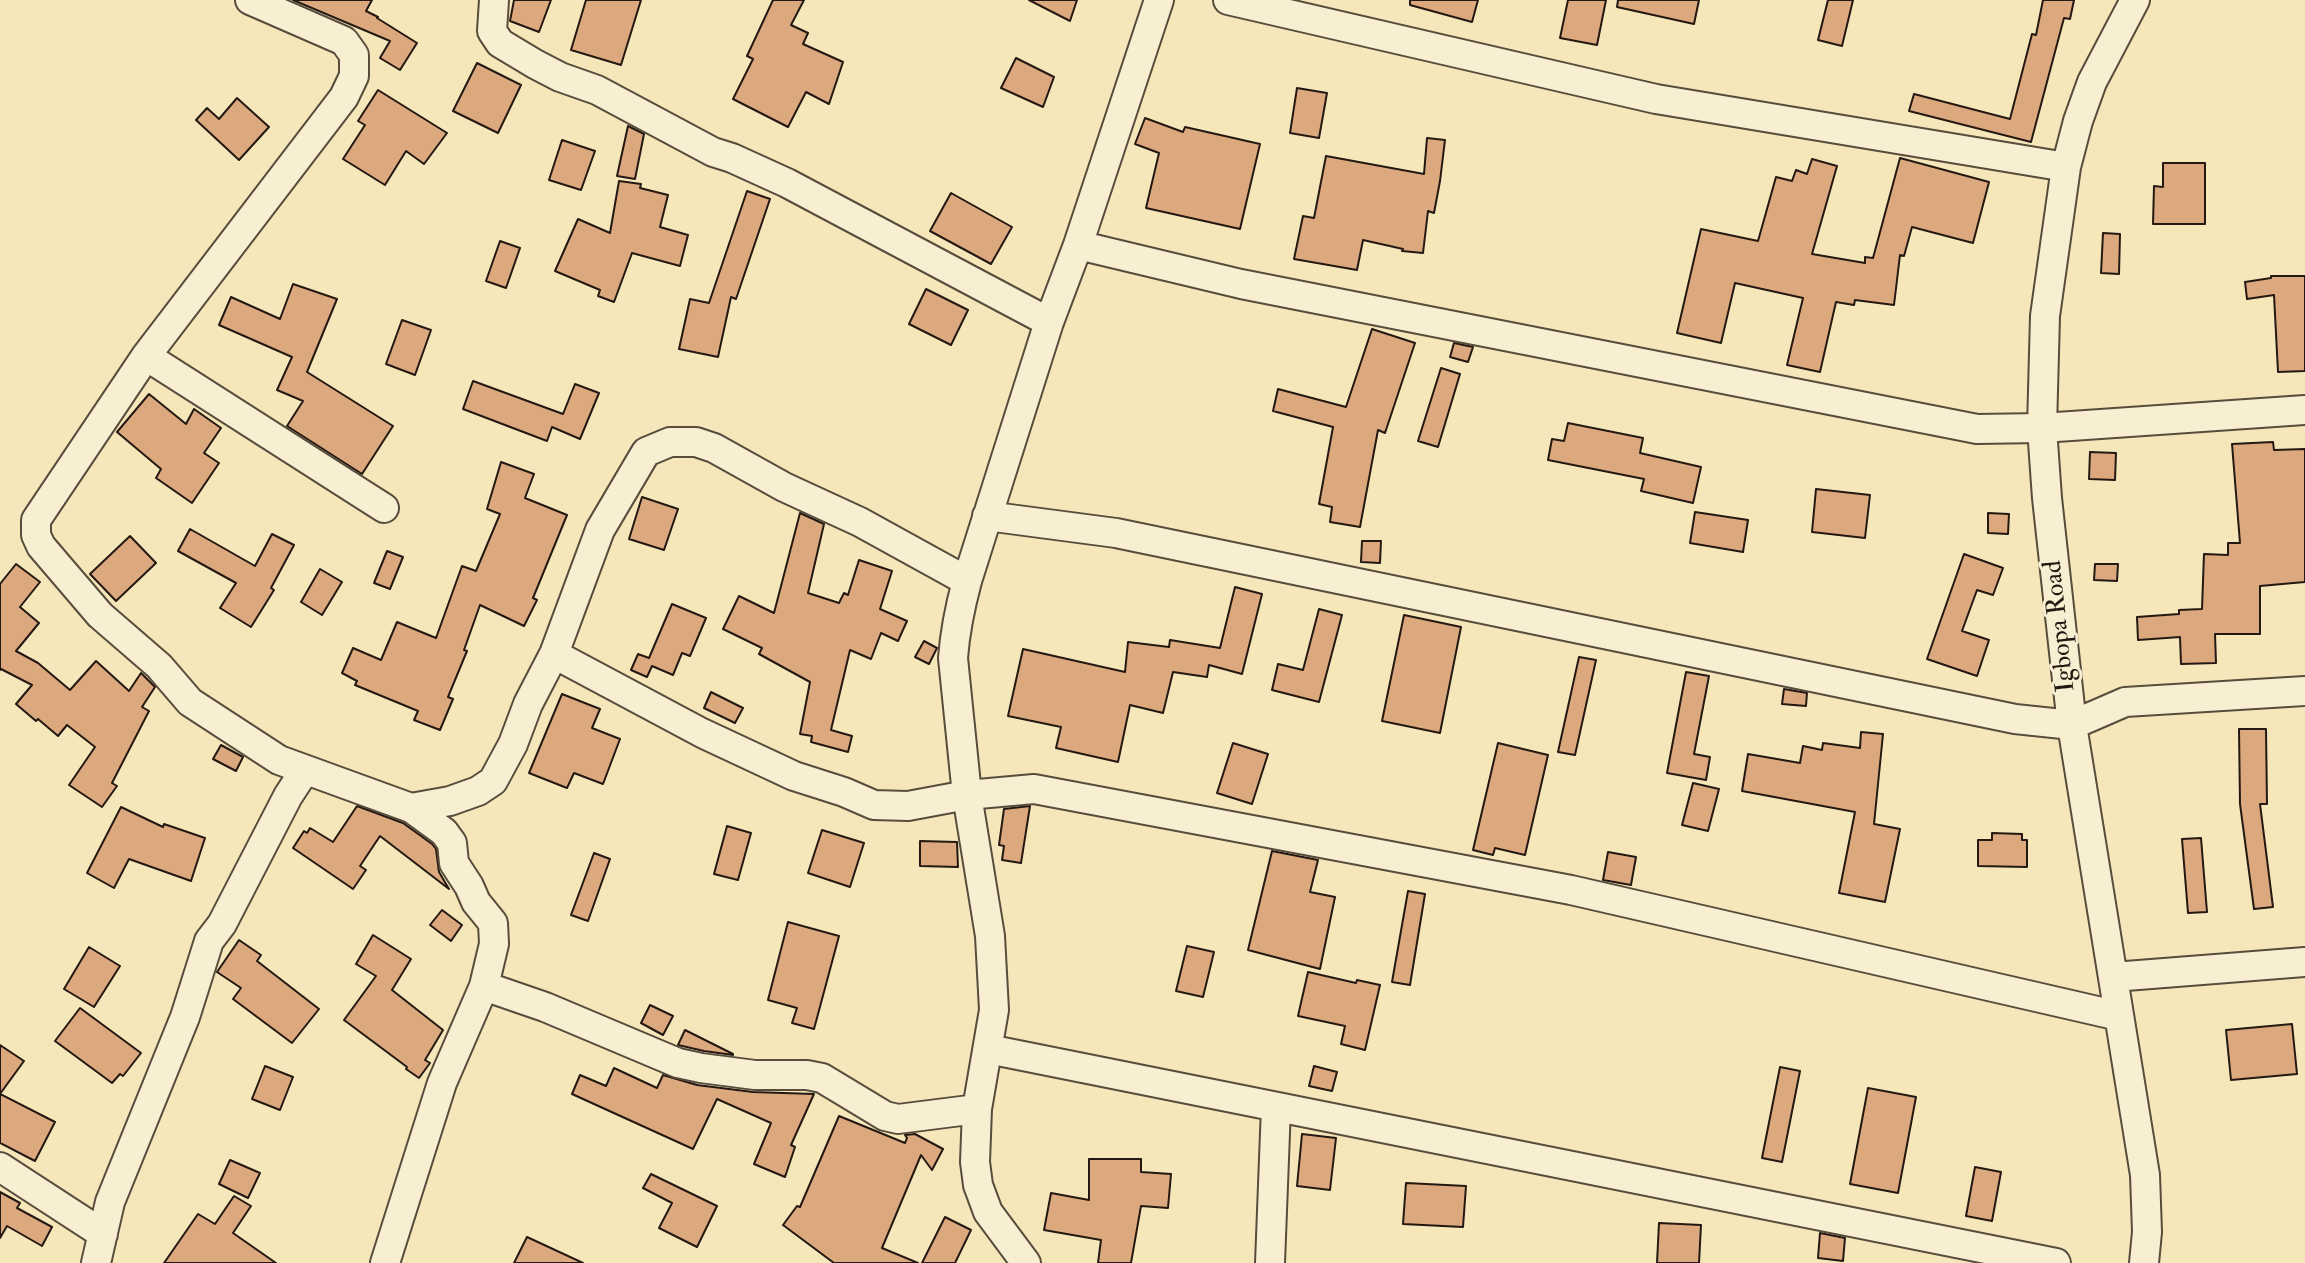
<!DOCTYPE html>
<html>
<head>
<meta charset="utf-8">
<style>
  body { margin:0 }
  canvas { display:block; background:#f5e7ba }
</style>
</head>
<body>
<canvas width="2305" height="1263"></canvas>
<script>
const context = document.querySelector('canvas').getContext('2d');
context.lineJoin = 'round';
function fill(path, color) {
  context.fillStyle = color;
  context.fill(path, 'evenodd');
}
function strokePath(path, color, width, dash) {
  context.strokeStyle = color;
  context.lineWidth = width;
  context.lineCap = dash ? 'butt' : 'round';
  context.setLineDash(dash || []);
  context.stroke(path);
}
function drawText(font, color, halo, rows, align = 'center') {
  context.font = font + ' "IM FELL Double Pica",serif';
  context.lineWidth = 6;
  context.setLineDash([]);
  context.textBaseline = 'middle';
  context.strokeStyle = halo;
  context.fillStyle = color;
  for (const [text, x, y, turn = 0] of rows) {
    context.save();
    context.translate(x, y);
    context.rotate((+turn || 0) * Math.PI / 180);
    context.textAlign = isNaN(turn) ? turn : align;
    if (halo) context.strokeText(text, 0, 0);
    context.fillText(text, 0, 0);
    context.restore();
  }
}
const building = new Path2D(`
  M 293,0 L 372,0 L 366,11 L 378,17 L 377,18 L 417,43 L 400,70 L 380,58 L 390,41 Z
  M 514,0 L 551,0 L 539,32 L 510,21 Z
  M 586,0 L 641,0 L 621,65 L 571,50 Z
  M 773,0 L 804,0 L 791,25 L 808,33 L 803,44 L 843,62 L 829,104 L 806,92 L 788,127 L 733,99 L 753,59 L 747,56 Z
  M 1029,0 L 1077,0 L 1070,21 Z
  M 1410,0 L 1478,0 L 1472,22 L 1410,5 Z
  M 1568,0 L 1606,0 L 1597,45 L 1560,38 Z
  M 1618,0 L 1699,0 L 1694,24 L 1617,7 Z
  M 1828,0 L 1853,0 L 1842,46 L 1818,40 Z
  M 2043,0 L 2074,0 L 2070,19 L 2064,18 L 2031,142 L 1909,111 L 1914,94 L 2010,119 L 2032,34 L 2036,35 Z
  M 1016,58 L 1054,77 L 1043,107 L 1001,88 Z
  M 477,63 L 521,85 L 498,133 L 453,111 Z
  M 1297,88 L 1327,93 L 1319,138 L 1290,133 Z
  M 378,90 L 447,133 L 424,164 L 406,151 L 385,185 L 343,159 L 365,125 L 358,121 Z
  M 237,98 L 269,127 L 239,160 L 196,120 L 207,108 L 219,119 Z
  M 1145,118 L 1183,132 L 1185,127 L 1260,144 L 1240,229 L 1146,208 L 1159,153 L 1135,144 Z
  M 628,126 L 644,134 L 635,179 L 617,176 Z
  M 1427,138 L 1445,140 L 1440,181 L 1434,213 L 1428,211 L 1423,253 L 1402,251 L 1403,249 L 1363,240 L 1357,270 L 1294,259 L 1303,216 L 1314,218 L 1326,156 L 1424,174 Z
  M 562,140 L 595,151 L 581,190 L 549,180 Z
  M 1900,158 L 1989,182 L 1973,243 L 1912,227 L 1904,256 L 1900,255 L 1894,305 L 1855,300 L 1854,305 L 1836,302 L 1820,372 L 1787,365 L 1803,298 L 1735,283 L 1721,343 L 1677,333 L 1701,229 L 1758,241 L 1776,177 L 1792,181 L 1796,170 L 1807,174 L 1812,159 L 1837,166 L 1812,254 L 1865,263 L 1865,257 L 1873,258 Z
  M 2163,163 L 2205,163 L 2205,224 L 2153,224 L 2154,186 L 2163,187 Z
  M 619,181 L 641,184 L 640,188 L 668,195 L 660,227 L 688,235 L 680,266 L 632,253 L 614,302 L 598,296 L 600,290 L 555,271 L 578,219 L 610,233 Z
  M 747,191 L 770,199 L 736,299 L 731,297 L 718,357 L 679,349 L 690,299 L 709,303 Z
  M 951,193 L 1012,227 L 991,264 L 930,231 Z
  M 2103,233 L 2120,234 L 2119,274 L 2101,273 Z
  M 500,241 L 520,248 L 506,288 L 486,281 Z
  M 2271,276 L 2305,276 L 2305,371 L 2278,372 L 2274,295 L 2247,299 L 2245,282 L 2271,278 Z
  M 293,284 L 337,299 L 307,372 L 393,426 L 362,474 L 287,426 L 303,401 L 277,390 L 292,357 L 219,325 L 231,297 L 280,319 Z
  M 926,289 L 968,310 L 951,345 L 909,324 Z
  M 402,320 L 431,330 L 415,375 L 386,364 Z
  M 1372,329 L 1415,343 L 1385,433 L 1378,430 L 1360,527 L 1330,522 L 1332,507 L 1319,504 L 1333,427 L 1273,411 L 1278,389 L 1346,407 Z
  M 1454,343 L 1473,347 L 1468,362 L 1450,357 Z
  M 1441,368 L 1460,374 L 1438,447 L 1418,441 Z
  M 473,381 L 563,414 L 575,384 L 599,393 L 580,439 L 552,427 L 547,441 L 463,409 Z
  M 149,394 L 186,424 L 194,409 L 221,428 L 204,453 L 219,463 L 192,503 L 156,478 L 161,469 L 117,432 Z
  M 1568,423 L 1643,438 L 1640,453 L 1701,467 L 1693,503 L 1641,491 L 1644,479 L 1548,460 L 1552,439 L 1564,441 Z
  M 2273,442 L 2274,450 L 2305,449 L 2305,582 L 2260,586 L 2260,634 L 2215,634 L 2216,663 L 2181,664 L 2180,637 L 2138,640 L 2137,617 L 2179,614 L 2179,610 L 2202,609 L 2204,554 L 2228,555 L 2228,543 L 2240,543 L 2232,444 Z
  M 2090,452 L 2116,453 L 2115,480 L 2089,479 Z
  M 501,462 L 534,474 L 525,498 L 567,515 L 533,598 L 537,600 L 524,626 L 480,605 L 464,650 L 467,651 L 448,697 L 453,699 L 440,730 L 414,720 L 418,711 L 355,685 L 357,681 L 342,673 L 353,648 L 381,660 L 397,622 L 436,638 L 462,566 L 476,571 L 500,514 L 487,509 Z
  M 1816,489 L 1870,495 L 1865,538 L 1812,532 Z
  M 642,497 L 678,509 L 664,550 L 629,539 Z
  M 1695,512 L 1748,520 L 1743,552 L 1690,543 Z
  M 800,513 L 824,524 L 808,593 L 839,603 L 844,593 L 848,595 L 859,560 L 892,571 L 880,609 L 907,621 L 898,641 L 881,633 L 871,659 L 850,650 L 831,730 L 852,736 L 848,752 L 811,742 L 812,736 L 800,734 L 810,682 L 759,654 L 762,648 L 723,629 L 739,596 L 774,613 Z
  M 1988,513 L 2009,514 L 2008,534 L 1988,533 Z
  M 190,529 L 255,566 L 272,534 L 294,545 L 271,588 L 274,590 L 251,627 L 220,608 L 236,583 L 178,551 Z
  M 130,536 L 156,563 L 116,601 L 90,574 Z
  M 1362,541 L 1381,541 L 1380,563 L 1361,562 Z
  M 387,551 L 403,557 L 390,589 L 374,583 Z
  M 1964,554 L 2003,568 L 1993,595 L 1977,590 L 1962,631 L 1989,640 L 1977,676 L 1927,659 Z
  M 16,564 L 40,582 L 20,607 L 39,623 L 16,651 L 38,663 L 70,690 L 96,661 L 129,691 L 141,673 L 155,687 L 142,707 L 149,711 L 112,783 L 117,786 L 102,807 L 69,785 L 95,747 L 67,725 L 58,736 L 38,719 L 36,721 L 16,704 L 32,685 L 1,669 L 0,670 L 0,584 Z
  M 2095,564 L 2118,564 L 2117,581 L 2094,580 Z
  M 320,569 L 342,582 L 322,615 L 301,602 Z
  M 1235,587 L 1262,594 L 1242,674 L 1209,665 L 1207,677 L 1173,672 L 1163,713 L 1130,705 L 1118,762 L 1056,748 L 1061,727 L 1008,716 L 1023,649 L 1125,672 L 1128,642 L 1169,647 L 1170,640 L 1220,648 Z
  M 672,604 L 706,618 L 690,656 L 682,653 L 673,675 L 652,666 L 647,677 L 631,670 L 638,654 L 649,658 Z
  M 1319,609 L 1342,615 L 1319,702 L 1272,690 L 1278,664 L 1303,670 Z
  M 1404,615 L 1461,627 L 1440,733 L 1382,721 Z
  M 924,641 L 937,648 L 929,664 L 915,657 Z
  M 1579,657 L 1596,660 L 1575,755 L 1558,752 Z
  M 1686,672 L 1709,676 L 1694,754 L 1710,757 L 1706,780 L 1667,773 Z
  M 1784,689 L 1807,693 L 1806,706 L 1782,704 Z
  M 711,692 L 743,708 L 735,723 L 704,708 Z
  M 562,694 L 600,709 L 592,728 L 620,739 L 603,784 L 574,773 L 567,788 L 529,773 Z
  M 2239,729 L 2266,729 L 2267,804 L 2260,804 L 2273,907 L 2254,909 L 2240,804 Z
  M 1861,732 L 1883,734 L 1874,824 L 1900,829 L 1885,902 L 1839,893 L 1855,812 L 1742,791 L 1748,754 L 1800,763 L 1803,746 L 1822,750 L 1823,743 L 1860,748 Z
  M 1233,743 L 1268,754 L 1252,804 L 1217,793 Z
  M 1498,743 L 1548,755 L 1525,855 L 1495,848 L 1493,855 L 1473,850 Z
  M 221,745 L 243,757 L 236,771 L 213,759 Z
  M 1693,783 L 1719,789 L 1708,831 L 1682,825 Z
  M 357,806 L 403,823 L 432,844 L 436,849 L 439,872 L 449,889 L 380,836 L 360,866 L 366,870 L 353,889 L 293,848 L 304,831 L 307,833 L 310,828 L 333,842 Z
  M 1030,806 L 1021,863 L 1002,860 L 1004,846 L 999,845 L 1004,809 Z
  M 121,807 L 163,827 L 164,824 L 205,838 L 191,881 L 129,859 L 114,888 L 87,873 Z
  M 727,826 L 751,833 L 738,880 L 714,874 Z
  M 822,830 L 864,843 L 850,887 L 808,873 Z
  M 1992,833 L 2022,834 L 2022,840 L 2027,840 L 2027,867 L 1978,866 L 1978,840 L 1992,840 Z
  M 2201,838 L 2207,912 L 2188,913 L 2182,839 Z
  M 920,841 L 957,842 L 958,867 L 920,866 Z
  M 1272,851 L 1318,860 L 1310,892 L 1335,897 L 1320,969 L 1248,950 Z
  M 1608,852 L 1636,857 L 1631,885 L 1603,880 Z
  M 594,853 L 610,859 L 588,921 L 571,915 Z
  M 1408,891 L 1425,894 L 1410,985 L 1392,982 Z
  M 442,910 L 462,925 L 451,941 L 430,925 Z
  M 788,922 L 839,936 L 814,1029 L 792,1023 L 797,1008 L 768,1000 Z
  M 373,935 L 411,959 L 392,990 L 443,1030 L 425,1060 L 430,1063 L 419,1078 L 406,1069 L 407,1067 L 344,1020 L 376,976 L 356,964 Z
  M 239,940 L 261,955 L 257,961 L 319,1009 L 292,1043 L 233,999 L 241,988 L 217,972 Z
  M 1187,946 L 1214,952 L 1203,997 L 1176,991 Z
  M 89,947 L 120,966 L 94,1007 L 64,989 Z
  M 1308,972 L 1356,983 L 1357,980 L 1380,985 L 1365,1050 L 1341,1044 L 1345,1026 L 1298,1016 Z
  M 650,1005 L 673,1016 L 663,1035 L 641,1023 Z
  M 80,1008 L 141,1053 L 123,1076 L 120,1074 L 112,1083 L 55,1041 Z
  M 2292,1024 L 2297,1074 L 2231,1080 L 2226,1030 Z
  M 685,1030 L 733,1054 L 733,1055 L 704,1051 L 678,1045 Z
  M 0,1045 L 24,1061 L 0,1094 L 55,1122 L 35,1161 L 0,1143 Z
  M 265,1066 L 293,1077 L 280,1110 L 252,1099 Z
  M 1314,1066 L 1337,1072 L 1332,1091 L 1309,1086 Z
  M 1780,1067 L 1800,1071 L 1782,1162 L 1762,1158 Z
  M 614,1068 L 657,1088 L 663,1075 L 697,1085 L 753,1092 L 814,1094 L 791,1145 L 795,1147 L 785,1177 L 754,1164 L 771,1123 L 717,1099 L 693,1149 L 572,1094 L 580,1075 L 606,1086 Z
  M 1868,1088 L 1916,1097 L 1898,1193 L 1850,1184 Z
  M 839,1116 L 905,1143 L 907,1138 L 905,1135 L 915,1134 L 943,1149 L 932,1170 L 921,1155 L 882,1248 L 918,1263 L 834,1263 L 783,1225 L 797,1206 L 800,1207 Z
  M 1302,1134 L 1336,1138 L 1330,1190 L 1297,1186 Z
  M 1089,1159 L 1141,1159 L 1141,1172 L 1171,1174 L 1168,1208 L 1141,1206 L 1131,1263 L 1098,1263 L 1101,1240 L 1044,1230 L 1051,1193 L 1089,1200 Z
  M 230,1160 L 260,1173 L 248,1198 L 219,1184 Z
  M 1975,1167 L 2001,1172 L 1992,1221 L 1966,1216 Z
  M 651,1174 L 717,1206 L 697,1247 L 659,1228 L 672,1203 L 643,1188 Z
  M 1406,1183 L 1466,1186 L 1463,1227 L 1403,1224 Z
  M 0,1192 L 20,1203 L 17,1208 L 52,1227 L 42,1246 L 7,1226 L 0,1238 Z
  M 234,1196 L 251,1206 L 233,1233 L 276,1263 L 164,1263 L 198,1214 L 215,1224 Z
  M 945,1217 L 971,1230 L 955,1263 L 922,1263 Z
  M 1659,1223 L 1701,1225 L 1699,1263 L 1657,1263 Z
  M 1820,1233 L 1845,1238 L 1843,1261 L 1818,1258 Z
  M 527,1237 L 583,1263 L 514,1263 Z`);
const minor = new Path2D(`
  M 250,0 L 344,41 L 354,55 L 354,76 L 344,97 L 146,356 L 36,520 L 36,535 L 41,546 L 100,615 L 159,666 L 190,702 L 279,760 L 411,808 L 450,801 L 478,791 L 493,781 L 513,744 L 528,704 L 554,654 L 600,530 L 646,452 L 670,442 L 696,442 L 714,448 L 784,487 L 860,522 L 967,581
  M 494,0 L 492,31 L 500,43 L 535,64 L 560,77 L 597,90 L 713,152 L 732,158 L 787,183 L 1049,322
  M 1228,0 L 1656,99 L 2066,167
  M 2135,0 L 2092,82 L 2078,121 L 2066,167 L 2045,316 L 2042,428 L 2047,498 L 2072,725 L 2145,1175 L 2147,1232 L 2144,1263
  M 1078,245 L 1241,284 L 1977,429 L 2042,428 L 2305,410
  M 146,356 L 384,508
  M 987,516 L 1116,533 L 2015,719 L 2072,725 L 2125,702 L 2305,691
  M 554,654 L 702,733 L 794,776 L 844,792 L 874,805 L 908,806 L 967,795 L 1034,789 L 1571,890 L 2119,1016
  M 2113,977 L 2305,962
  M 484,986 L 545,1007 L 678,1063 L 701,1068 L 755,1075 L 807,1075 L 822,1078 L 885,1116 L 898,1119 L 977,1109
  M 988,1049 L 2056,1263
  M 0,1167 L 103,1234
  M 96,1263 L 110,1202 L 185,1017 L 209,941 L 222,924 L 288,796 L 305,770
  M 385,1263 L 442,1083 L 484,986 L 494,944 L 493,923 L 476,902 L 469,886 L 454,863 L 452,843 L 444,832 L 411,808
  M 1026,1263 L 988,1212 L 978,1185 L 975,1162 L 977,1109 L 994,1010 L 990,936 L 967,795 L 953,658 C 955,631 960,607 967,581 L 1049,322 L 1078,245 L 1159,0
  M 1270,1263 L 1276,1107`);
const streetNames = [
  ["Igbopa Road",2061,626,-96]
];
fill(building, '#dca97f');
strokePath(building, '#241812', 2);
strokePath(minor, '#584c3c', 32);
strokePath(minor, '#f8efd2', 28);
drawText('26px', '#241812', '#f8efd2', streetNames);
</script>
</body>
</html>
